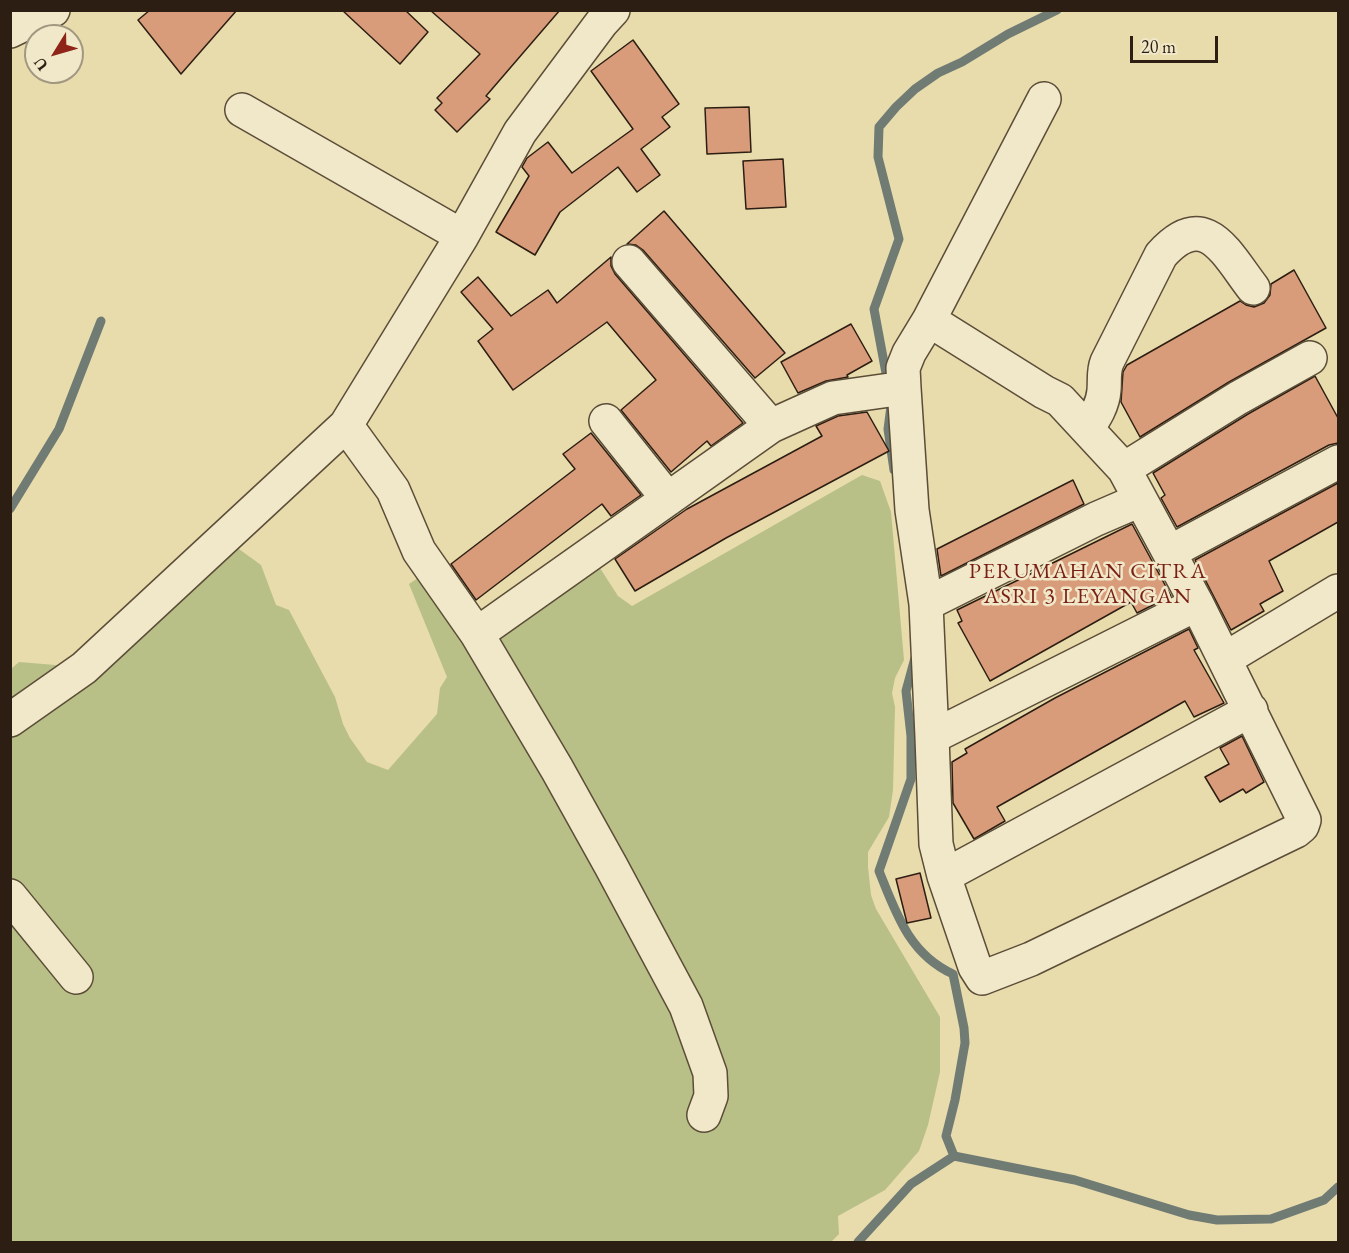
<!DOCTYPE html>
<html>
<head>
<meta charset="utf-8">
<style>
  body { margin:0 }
  #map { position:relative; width:1349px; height:1253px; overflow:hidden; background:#e8dbac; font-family:"EB Garamond",serif }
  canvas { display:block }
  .frame { position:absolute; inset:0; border:12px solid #2c1e12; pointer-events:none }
  .north { position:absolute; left:24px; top:24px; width:60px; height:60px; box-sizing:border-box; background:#f0e8c9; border:2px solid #a29780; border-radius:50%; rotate:233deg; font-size:16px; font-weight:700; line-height:24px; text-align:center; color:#2c1e12 }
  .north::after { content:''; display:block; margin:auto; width:21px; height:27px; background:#8f2418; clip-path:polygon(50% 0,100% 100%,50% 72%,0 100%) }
  .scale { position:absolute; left:1130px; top:36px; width:88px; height:27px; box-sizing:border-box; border:3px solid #2c1e12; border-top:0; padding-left:8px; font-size:18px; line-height:21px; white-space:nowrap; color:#2c1e12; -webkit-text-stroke:4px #f0e8c9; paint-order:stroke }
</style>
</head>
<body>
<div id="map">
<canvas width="1349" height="1253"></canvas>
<div class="frame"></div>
<div class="north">U</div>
<div class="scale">20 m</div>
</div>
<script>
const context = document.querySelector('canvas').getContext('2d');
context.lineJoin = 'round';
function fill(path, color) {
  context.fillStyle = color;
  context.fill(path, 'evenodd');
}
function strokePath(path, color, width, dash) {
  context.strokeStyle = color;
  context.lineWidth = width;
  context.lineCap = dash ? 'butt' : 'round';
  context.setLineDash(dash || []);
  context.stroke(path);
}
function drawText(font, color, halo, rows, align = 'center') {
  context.font = font + ' "EB Garamond",serif';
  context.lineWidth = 5;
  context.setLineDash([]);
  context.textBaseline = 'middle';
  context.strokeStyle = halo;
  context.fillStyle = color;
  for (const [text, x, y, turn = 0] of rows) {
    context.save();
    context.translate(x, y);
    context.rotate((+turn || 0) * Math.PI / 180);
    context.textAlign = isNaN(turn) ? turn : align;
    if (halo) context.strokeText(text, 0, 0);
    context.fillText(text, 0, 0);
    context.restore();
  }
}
const green = new Path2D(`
  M 862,475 L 880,481 L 891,512 L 904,660 L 895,678 L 892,693 L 895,707 L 893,790 L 889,817 L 868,852 L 868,867 L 871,895 L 876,909 L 940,1017 L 940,1072 L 928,1125 L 919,1151 L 885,1190 L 838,1216 L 839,1234 L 831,1242 L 11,1242 L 11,669 L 19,662 L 67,666 L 221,536 L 261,565 L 276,605 L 289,610 L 335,697 L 343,724 L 350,738 L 367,762 L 388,770 L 437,714 L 440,688 L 447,677 L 409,584 L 421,576 L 468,635 L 598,565 L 618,596 L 632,606 Z`);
const stream = new Path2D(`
  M 888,384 L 874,309 L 899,239 L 878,157 L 879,127 L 896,107 L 915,89 L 938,73 L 962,62 L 1008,34 L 1057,10
  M 891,406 L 888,429 L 894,470
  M 10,509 L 59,429 L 101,321
  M 915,658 L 906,691 L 911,736 L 911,779 L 879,871 C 896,913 909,954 953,974 L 964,1028 L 965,1043 L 955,1100 L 946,1136 L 954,1156
  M 858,1242 L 911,1184 L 954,1156 L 1075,1180 L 1189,1215 L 1217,1220 L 1271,1219 L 1324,1200 L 1338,1187`);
const building = new Path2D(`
  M 150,10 L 237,10 L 181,74 L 138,20 Z
  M 342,10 L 405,10 L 428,32 L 400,64 Z
  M 430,10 L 560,10 L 486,96 L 490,99 L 457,132 L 435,110 L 442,103 L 437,98 L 480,54 Z
  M 633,40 L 679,104 L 662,117 L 670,127 L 641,149 L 660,175 L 637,192 L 618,167 L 560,212 L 535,255 L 496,232 L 529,176 L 522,167 L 527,158 L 548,142 L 572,173 L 633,129 L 591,71 Z
  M 749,107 L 751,152 L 707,154 L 705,108 Z
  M 783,159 L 786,207 L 746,209 L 743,161 Z
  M 664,211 L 785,353 L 755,378 L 643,250 L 636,245 L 627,244 Z
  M 611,257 L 611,266 L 615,274 L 743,423 L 711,446 L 707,441 L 671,472 L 621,410 L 656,380 L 607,322 L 513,390 L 478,341 L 493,329 L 461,292 L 478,277 L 511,316 L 548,290 L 557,303 Z
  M 1294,270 L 1326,328 L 1229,382 L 1140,437 L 1121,402 L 1123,372 L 1127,365 L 1240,301 L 1246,305 L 1254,307 L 1264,303 L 1270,295 L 1271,284 Z
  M 851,324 L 872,361 L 847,375 L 848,377 L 826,381 L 798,393 L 781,362 Z
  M 1315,376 L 1338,418 L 1338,443 L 1329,445 L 1177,527 L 1161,498 L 1165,495 L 1153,473 L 1248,414 Z
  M 867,412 L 889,451 L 726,538 L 635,591 L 615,559 L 687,509 L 822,436 L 816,426 L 838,416 Z
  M 591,433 L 641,495 L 611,516 L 602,504 L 476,600 L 451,564 L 575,469 L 563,454 Z
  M 1073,480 L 1084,504 L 941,576 L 937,549 Z
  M 1338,483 L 1338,522 L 1269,561 L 1283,591 L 1260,604 L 1264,611 L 1231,630 L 1195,560 Z
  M 1132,524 L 1171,596 L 1137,613 L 1131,602 L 990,681 L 958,623 L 962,621 L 957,610 Z
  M 1189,629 L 1198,648 L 1194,650 L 1224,703 L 1194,717 L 1185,701 L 997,807 L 1005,821 L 974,839 L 953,803 L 952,762 L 967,753 L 965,749 L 1055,698 Z
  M 1242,736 L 1264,782 L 1246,793 L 1243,789 L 1220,802 L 1205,777 L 1229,764 L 1220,748 Z
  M 920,873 L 931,918 L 907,923 L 896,879 Z`);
const minor = new Path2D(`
  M 242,110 L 462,236 L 520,132 L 602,22 L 613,10
  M 629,262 L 771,426 L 833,398 L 904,388 L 903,368 L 909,353 L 929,320 L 1044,99
  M 929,320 L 1044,392 L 1060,400 L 1124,469 L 1197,604 L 1304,820 L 1302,826 L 1296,831 L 1031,959 L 982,978 L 975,967 L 944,876 L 936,844 L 932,737
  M 904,388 L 912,510 L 926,604 L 932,737 L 1197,604
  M 606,421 L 668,499
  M 346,425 L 393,490 L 419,551 L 477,634 L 557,769 L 611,866 L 686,1006 L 710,1073 L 711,1096 L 704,1115
  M 1087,429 C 1095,417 1103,405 1104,390 C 1105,380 1103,372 1107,362 L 1161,255 C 1205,206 1226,253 1253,288
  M 1124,469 L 1238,398 L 1310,358
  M 1170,552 L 1338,462
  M 926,604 L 1096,519 L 1140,500
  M 477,634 L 771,426
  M 1225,659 L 1338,591
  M 10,720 L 84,668 L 346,425 L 462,236
  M 944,876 L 1251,710
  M 10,896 L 76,977`);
const tertiary = new Path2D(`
  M 10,31 L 53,10`);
const neighbourhoodNames = [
  ["PERUMAHAN CITRA",1088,572],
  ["ASRI 3 LEYANGAN",1088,597]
];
fill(green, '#b8c088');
strokePath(stream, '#6f7b73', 9);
fill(building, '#d89c7a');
strokePath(building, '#2c1e12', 1.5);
strokePath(minor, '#5b4d38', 36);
strokePath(tertiary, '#5b4d38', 36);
strokePath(minor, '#f0e8c9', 33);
strokePath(tertiary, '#f0e8c9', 33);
context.letterSpacing = '1.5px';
drawText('22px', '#7a1f14', '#f0e8c9', neighbourhoodNames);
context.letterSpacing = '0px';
</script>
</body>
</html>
